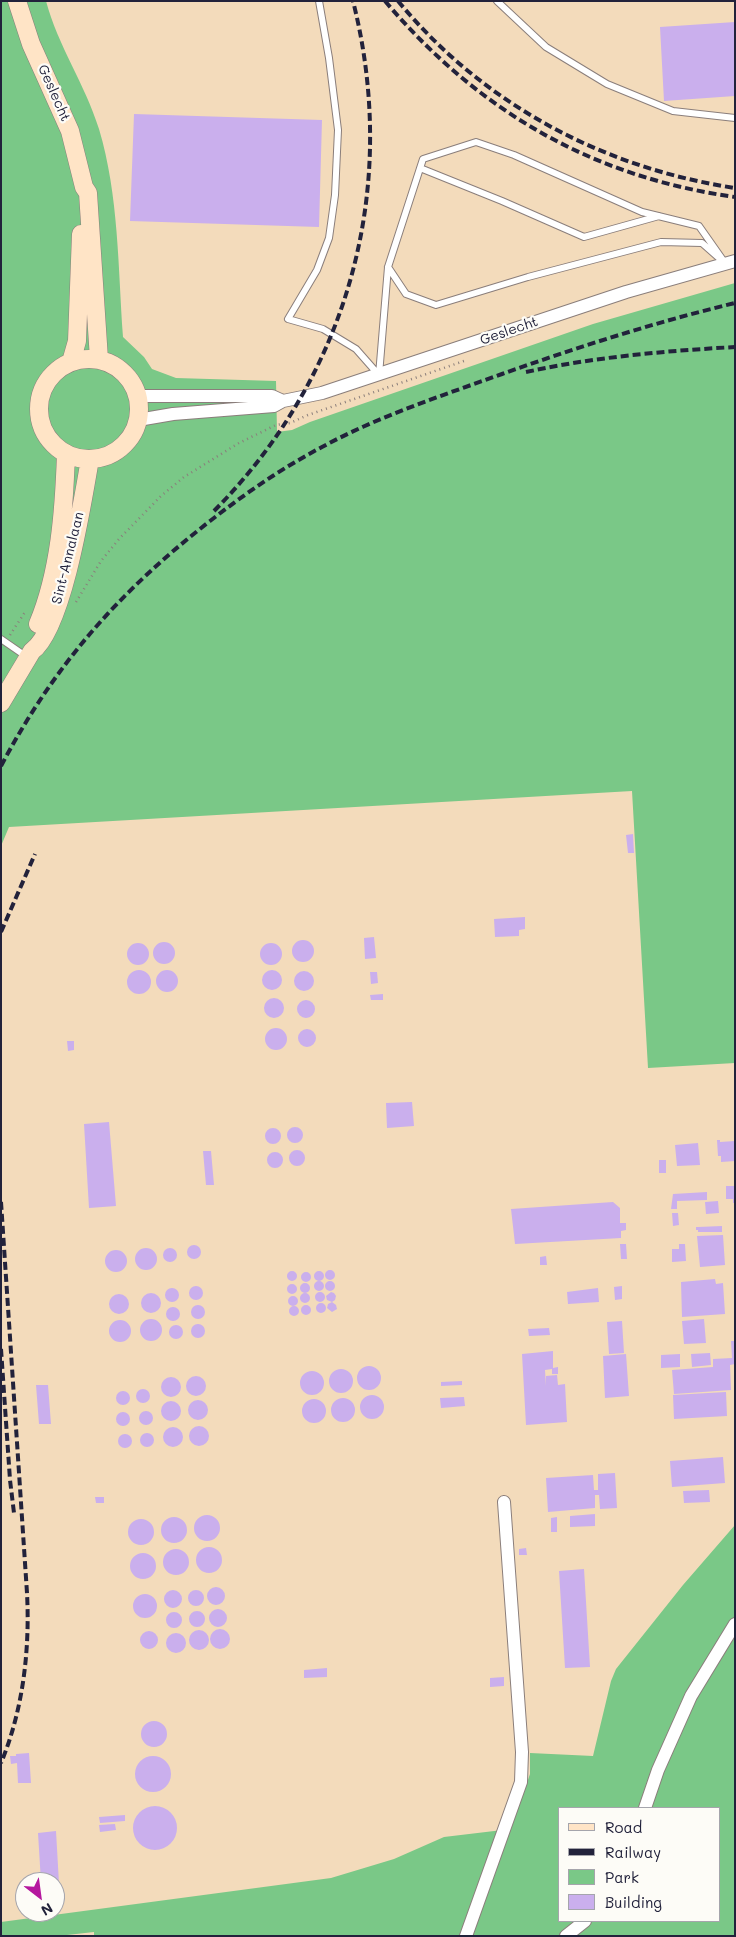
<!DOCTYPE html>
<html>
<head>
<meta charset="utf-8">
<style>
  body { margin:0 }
  #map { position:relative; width:736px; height:1937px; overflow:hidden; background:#f3dbbb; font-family:Mali,sans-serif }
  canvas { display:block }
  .frame { position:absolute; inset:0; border:2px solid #22223b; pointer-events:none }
  .legend { position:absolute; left:558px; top:1807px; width:162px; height:115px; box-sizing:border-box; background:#fdfcf7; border:1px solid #a5a5ac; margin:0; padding:6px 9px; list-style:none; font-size:15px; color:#22223b }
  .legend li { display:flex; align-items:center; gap:10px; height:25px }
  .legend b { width:25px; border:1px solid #a5a5ac }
  .north { position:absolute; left:15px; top:1872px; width:50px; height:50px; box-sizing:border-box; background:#fdfcf7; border:1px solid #a5a5ac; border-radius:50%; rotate:150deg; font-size:14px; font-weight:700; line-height:20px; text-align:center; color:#22223b }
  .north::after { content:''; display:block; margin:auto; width:18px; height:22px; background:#b5179e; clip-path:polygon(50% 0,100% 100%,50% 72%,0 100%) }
</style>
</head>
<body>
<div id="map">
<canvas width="736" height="1937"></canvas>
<div class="frame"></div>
<ul class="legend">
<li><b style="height:6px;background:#ffe4c6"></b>Road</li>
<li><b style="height:6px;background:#22223b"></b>Railway</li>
<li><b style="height:14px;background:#7ac887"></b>Park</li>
<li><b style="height:14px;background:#caafed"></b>Building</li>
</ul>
<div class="north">N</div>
</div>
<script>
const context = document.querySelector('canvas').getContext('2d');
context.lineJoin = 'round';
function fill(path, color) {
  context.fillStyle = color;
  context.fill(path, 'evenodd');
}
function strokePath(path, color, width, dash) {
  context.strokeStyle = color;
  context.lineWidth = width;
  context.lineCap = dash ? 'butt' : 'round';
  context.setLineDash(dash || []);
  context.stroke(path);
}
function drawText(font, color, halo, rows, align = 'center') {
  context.font = font + ' Mali,sans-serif';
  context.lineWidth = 4.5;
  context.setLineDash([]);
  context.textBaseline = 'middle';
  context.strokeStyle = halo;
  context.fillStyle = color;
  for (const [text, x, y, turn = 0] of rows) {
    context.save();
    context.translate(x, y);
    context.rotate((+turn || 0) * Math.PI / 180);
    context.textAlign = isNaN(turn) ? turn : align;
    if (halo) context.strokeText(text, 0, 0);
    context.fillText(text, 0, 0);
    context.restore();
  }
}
const green = new Path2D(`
  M 1,1 L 46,1 C 58,46 85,84 99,129 C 119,196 118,268 123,337 L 144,357 L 152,369 L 176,378 L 276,381 L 277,432 L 292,430 L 310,422 L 593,324 L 735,283 L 735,1063 L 648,1068 L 632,791 L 9,827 L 1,846 Z
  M 735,1525 L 735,1936 L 94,1936 L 94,1932 L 58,1936 L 1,1936 L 1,1922 L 331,1878 L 394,1859 L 444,1837 L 511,1829 L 530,1774 L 530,1753 L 593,1756 L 611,1681 L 616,1669 L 683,1585 ZM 560,1808 L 720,1808 L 720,1921 L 560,1921 Z`);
const building = new Path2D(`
  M 735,22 L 735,96 L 664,101 L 660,27 Z
  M 134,114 L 322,120 L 319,227 L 130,221 Z
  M 633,834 L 634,853 L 628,853 L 626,835 Z
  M 525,917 L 525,929 L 519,930 L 519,936 L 495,937 L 494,919 Z
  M 374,937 L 376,958 L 365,959 L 364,938 Z
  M292 951a11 11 0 1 1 22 0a11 11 0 1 1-22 0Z
  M153 953a11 11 0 1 1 22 0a11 11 0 1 1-22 0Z
  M127 954a11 11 0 1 1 22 0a11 11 0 1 1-22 0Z
  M260 954a11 11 0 1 1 22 0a11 11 0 1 1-22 0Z
  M262 980a10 10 0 1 1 20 0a10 10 0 1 1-20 0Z
  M156 981a11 11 0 1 1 22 0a11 11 0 1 1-22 0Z
  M127 982a12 12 0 1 1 24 0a12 12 0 1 1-24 0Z
  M294 981a10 10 0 1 1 20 0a10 10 0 1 1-20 0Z
  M 370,972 L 377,972 L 378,983 L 371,984 Z
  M 383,994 L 383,1000 L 371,1000 L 370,995 Z
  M264 1008a10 10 0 1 1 20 0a10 10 0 1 1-20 0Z
  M297 1009a9 9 0 1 1 18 0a9 9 0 1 1-18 0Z
  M265 1039a11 11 0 1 1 22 0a11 11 0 1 1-22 0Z
  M298 1038a9 9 0 1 1 18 0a9 9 0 1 1-18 0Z
  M 67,1041 L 74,1041 L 74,1050 L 68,1051 Z
  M 412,1102 L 414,1126 L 387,1128 L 386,1103 Z
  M 109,1122 L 116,1206 L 89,1208 L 84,1124 Z
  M287 1135a8 8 0 1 1 16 0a8 8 0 1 1-16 0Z
  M265 1136a8 8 0 1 1 16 0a8 8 0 1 1-16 0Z
  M 717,1140 L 720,1140 L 720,1142 L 735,1141 L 735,1161 L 721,1162 L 721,1156 L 718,1156 Z
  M 698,1143 L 700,1165 L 677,1166 L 675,1145 Z
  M289 1158a8 8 0 1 1 16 0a8 8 0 1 1-16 0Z
  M 203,1151 L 211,1151 L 214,1185 L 206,1185 Z
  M267 1160a8 8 0 1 1 16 0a8 8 0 1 1-16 0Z
  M 659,1160 L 666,1160 L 666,1173 L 659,1173 Z
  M 726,1186 L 735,1186 L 735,1203 L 733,1203 L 733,1199 L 726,1199 Z
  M 707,1192 L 707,1200 L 677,1201 L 677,1209 L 671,1209 L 673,1194 Z
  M 718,1201 L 719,1213 L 706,1214 L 705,1202 Z
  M 613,1202 L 620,1208 L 620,1223 L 626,1223 L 626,1230 L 621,1231 L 621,1238 L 515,1244 L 511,1209 Z
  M 672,1213 L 678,1213 L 679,1225 L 673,1226 Z
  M 722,1226 L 722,1232 L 698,1232 L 698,1230 L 696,1230 L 696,1227 L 698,1227 Z
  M 723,1235 L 725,1265 L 700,1267 L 697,1236 Z
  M 620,1244 L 626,1244 L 627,1259 L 621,1259 Z
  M 679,1244 L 685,1244 L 686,1261 L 672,1262 L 672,1249 L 679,1249 Z
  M187 1252a7 7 0 1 1 14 0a7 7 0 1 1-14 0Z
  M135 1259a11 11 0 1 1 22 0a11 11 0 1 1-22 0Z
  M163 1255a7 7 0 1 1 14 0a7 7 0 1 1-14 0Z
  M105 1261a11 11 0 1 1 22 0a11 11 0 1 1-22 0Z
  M 546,1256 L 547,1265 L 540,1265 L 540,1257 Z
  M325 1275a5 5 0 1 1 10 0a5 5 0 1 1-10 0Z
  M314 1276a5 5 0 1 1 10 0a5 5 0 1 1-10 0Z
  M287 1276a5 5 0 1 1 10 0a5 5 0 1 1-10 0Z
  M301 1277a5 5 0 1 1 10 0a5 5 0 1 1-10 0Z
  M 715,1279 L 716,1284 L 723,1283 L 725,1314 L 682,1317 L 681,1282 Z
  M314 1286a5 5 0 1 1 10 0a5 5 0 1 1-10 0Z
  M325 1286a5 5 0 1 1 10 0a5 5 0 1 1-10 0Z
  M300 1288a5 5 0 1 1 10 0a5 5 0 1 1-10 0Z
  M287 1289a5 5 0 1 1 10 0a5 5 0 1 1-10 0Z
  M189 1293a7 7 0 1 1 14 0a7 7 0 1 1-14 0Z
  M 622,1286 L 622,1299 L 615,1300 L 614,1287 Z
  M165 1295a7 7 0 1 1 14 0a7 7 0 1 1-14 0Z
  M 598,1288 L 599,1302 L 568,1304 L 567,1292 Z
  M 331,1292 L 334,1293 L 336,1296 L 335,1300 L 332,1302 L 336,1305 L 337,1309 L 332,1312 L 327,1308 L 328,1304 L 332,1302 L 327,1300 L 326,1296 Z
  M315 1297a5 5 0 1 1 10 0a5 5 0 1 1-10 0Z
  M300 1298a5 5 0 1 1 10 0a5 5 0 1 1-10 0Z
  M141 1303a10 10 0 1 1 20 0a10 10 0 1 1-20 0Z
  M109 1304a10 10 0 1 1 20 0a10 10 0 1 1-20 0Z
  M288 1301a5 5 0 1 1 10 0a5 5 0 1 1-10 0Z
  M316 1308a5 5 0 1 1 10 0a5 5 0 1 1-10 0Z
  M191 1312a7 7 0 1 1 14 0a7 7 0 1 1-14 0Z
  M301 1310a5 5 0 1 1 10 0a5 5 0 1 1-10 0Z
  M289 1311a5 5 0 1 1 10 0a5 5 0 1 1-10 0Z
  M166 1314a7 7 0 1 1 14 0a7 7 0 1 1-14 0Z
  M 704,1319 L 706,1343 L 684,1344 L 682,1321 Z
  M140 1330a11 11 0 1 1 22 0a11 11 0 1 1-22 0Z
  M109 1331a11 11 0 1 1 22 0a11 11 0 1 1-22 0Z
  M 622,1321 L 624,1353 L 609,1354 L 607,1322 Z
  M191 1331a7 7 0 1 1 14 0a7 7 0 1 1-14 0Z
  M169 1332a7 7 0 1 1 14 0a7 7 0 1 1-14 0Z
  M 549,1328 L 550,1335 L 529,1336 L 528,1329 Z
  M 731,1341 L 735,1341 L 735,1364 L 730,1365 L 731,1390 L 674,1394 L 672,1370 L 713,1367 L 713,1359 L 732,1358 Z
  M 553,1351 L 553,1368 L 558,1367 L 558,1374 L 552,1374 L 552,1369 L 545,1370 L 546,1386 L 546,1376 L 557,1375 L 558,1385 L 565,1384 L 567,1422 L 526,1425 L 522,1354 Z
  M 710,1353 L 711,1365 L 692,1367 L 691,1354 Z
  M 626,1354 L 629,1396 L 605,1398 L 603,1356 Z
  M 680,1354 L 680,1367 L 661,1368 L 661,1355 Z
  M357 1378a12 12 0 1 1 24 0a12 12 0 1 1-24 0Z
  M329 1381a12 12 0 1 1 24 0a12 12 0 1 1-24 0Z
  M300 1383a12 12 0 1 1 24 0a12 12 0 1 1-24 0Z
  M186 1386a10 10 0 1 1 20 0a10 10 0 1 1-20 0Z
  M161 1387a10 10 0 1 1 20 0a10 10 0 1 1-20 0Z
  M 462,1381 L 462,1385 L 441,1386 L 441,1382 Z
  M 36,1385 L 48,1385 L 51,1424 L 39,1424 Z
  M136 1396a7 7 0 1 1 14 0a7 7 0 1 1-14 0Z
  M116 1398a7 7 0 1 1 14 0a7 7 0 1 1-14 0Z
  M 726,1392 L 727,1416 L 674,1419 L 673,1395 Z
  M360 1407a12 12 0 1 1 24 0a12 12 0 1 1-24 0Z
  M 464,1397 L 465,1406 L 441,1408 L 440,1398 Z
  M331 1410a12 12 0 1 1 24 0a12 12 0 1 1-24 0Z
  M302 1411a12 12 0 1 1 24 0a12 12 0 1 1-24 0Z
  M188 1410a10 10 0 1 1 20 0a10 10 0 1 1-20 0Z
  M161 1411a10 10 0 1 1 20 0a10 10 0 1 1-20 0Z
  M139 1418a7 7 0 1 1 14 0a7 7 0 1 1-14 0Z
  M116 1419a7 7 0 1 1 14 0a7 7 0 1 1-14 0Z
  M189 1436a10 10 0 1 1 20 0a10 10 0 1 1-20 0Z
  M163 1437a10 10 0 1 1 20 0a10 10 0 1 1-20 0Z
  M140 1440a7 7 0 1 1 14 0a7 7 0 1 1-14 0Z
  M118 1441a7 7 0 1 1 14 0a7 7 0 1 1-14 0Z
  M 723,1457 L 725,1483 L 672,1487 L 670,1461 Z
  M 615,1473 L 617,1508 L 600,1509 L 599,1495 L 595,1495 L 595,1508 L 548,1512 L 546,1478 L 593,1475 L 594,1490 L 598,1490 L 598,1474 Z
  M 709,1490 L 710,1502 L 684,1503 L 683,1491 Z
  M 95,1497 L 104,1497 L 104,1503 L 96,1503 Z
  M 595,1514 L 595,1526 L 570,1527 L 570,1516 Z
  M194 1528a13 13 0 1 1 26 0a13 13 0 1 1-26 0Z
  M161 1530a13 13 0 1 1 26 0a13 13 0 1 1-26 0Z
  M 557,1517 L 557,1532 L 551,1532 L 551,1518 Z
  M128 1532a13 13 0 1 1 26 0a13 13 0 1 1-26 0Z
  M196 1560a13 13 0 1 1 26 0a13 13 0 1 1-26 0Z
  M 526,1548 L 527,1555 L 519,1555 L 519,1549 Z
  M163 1562a13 13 0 1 1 26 0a13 13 0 1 1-26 0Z
  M130 1566a13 13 0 1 1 26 0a13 13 0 1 1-26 0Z
  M 584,1569 L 590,1667 L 565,1668 L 559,1571 Z
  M207 1596a9 9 0 1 1 18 0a9 9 0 1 1-18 0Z
  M188 1598a8 8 0 1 1 16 0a8 8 0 1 1-16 0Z
  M164 1599a9 9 0 1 1 18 0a9 9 0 1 1-18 0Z
  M133 1606a12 12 0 1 1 24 0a12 12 0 1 1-24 0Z
  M209 1618a9 9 0 1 1 18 0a9 9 0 1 1-18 0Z
  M189 1619a8 8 0 1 1 16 0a8 8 0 1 1-16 0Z
  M166 1620a8 8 0 1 1 16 0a8 8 0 1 1-16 0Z
  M210 1639a10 10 0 1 1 20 0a10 10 0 1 1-20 0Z
  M189 1640a10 10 0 1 1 20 0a10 10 0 1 1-20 0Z
  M140 1640a9 9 0 1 1 18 0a9 9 0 1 1-18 0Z
  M166 1643a10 10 0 1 1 20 0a10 10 0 1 1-20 0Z
  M 327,1668 L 327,1677 L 304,1678 L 304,1670 Z
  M 504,1677 L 504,1686 L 490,1687 L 490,1678 Z
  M141 1734a13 13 0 1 1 26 0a13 13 0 1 1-26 0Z
  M 29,1753 L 31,1783 L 18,1783 L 17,1763 L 11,1764 L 10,1756 L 16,1756 L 16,1754 Z
  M135 1774a18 18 0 1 1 36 0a18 18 0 1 1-36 0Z
  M133 1828a22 22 0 1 1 44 0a22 22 0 1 1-44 0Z
  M 125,1815 L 125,1821 L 100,1823 L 99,1817 Z
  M 115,1824 L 116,1830 L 100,1832 L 99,1825 Z
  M 56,1831 L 60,1901 L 55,1901 L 55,1882 L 41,1882 L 38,1833 Z`);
const path = new Path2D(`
  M 76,602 L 101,561 L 119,539 L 161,496 L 184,477 L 239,443 L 276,425 L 290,423 L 308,415 L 464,361
  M 10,635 L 25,612`);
const lane = new Path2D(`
  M 319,1 L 329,58 L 338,130 L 335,195 L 329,238 L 317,270 L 288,319 L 323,329 L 356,349 L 378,374
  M 497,1 L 546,47 L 607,84 L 673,111 L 735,118
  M 420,168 L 502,201 L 584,237 L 659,216
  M 388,267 L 406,294 L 436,305 L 528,277 L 661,242 L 702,243 L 719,258
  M 379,375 L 388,267 L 423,159 L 476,142 L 514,155 L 642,212 L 699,226 L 725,263
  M 1,639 L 27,657`);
const street = new Path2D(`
  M 138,396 L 272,396 L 283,401
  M 138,420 L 173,414 L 274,406 L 283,401 L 322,393 L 626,292 L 735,261
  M 645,1808 L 658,1770 L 691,1696 L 735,1624
  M 466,1936 L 521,1782 L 522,1752 L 504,1502
  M 566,1936 L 585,1921`);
const secondary = new Path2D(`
  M 17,1 L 31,44 L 70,131 L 84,187 L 88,193 L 99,359
  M39 409a50 50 0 1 1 100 0a50 50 0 1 1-100 0Z
  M 71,362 L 77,341 L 81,234
  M 38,624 C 60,571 64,510 66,454
  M 1,703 L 32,651 C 63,629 83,499 90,459`);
const rail = new Path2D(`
  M 385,1 C 478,111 592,177 735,197
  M 398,1 C 483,104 603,168 735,188
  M 526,372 C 595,357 664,351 735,347
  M 214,511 C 349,375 400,187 353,1
  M 1,766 C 55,664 119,592 210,521 C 246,493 282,468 322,447 C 379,416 441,396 502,374 C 578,347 656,322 735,303
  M 1,932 L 35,854
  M 1,1202 L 27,1593 C 30,1650 23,1710 1,1763
  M 1,1349 L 10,1480 L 14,1513`);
const streetNames = [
  ["Geslecht",54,93,66],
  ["Geslecht",509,331,-19],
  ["Sint-Annalaan",68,558,-76]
];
fill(green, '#7ac887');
fill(building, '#caafed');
strokePath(lane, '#8a7e7b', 8);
strokePath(street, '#8a7e7b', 14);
strokePath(secondary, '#8a7e7b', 19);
strokePath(path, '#8a7e7b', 2.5, [1, 4]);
strokePath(lane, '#fff', 6);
strokePath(street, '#fff', 12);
strokePath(secondary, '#ffe4c6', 18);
strokePath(rail, '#22223b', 4, [8, 4]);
drawText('14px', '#22223b', '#fdfcf7', streetNames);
</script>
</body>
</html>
